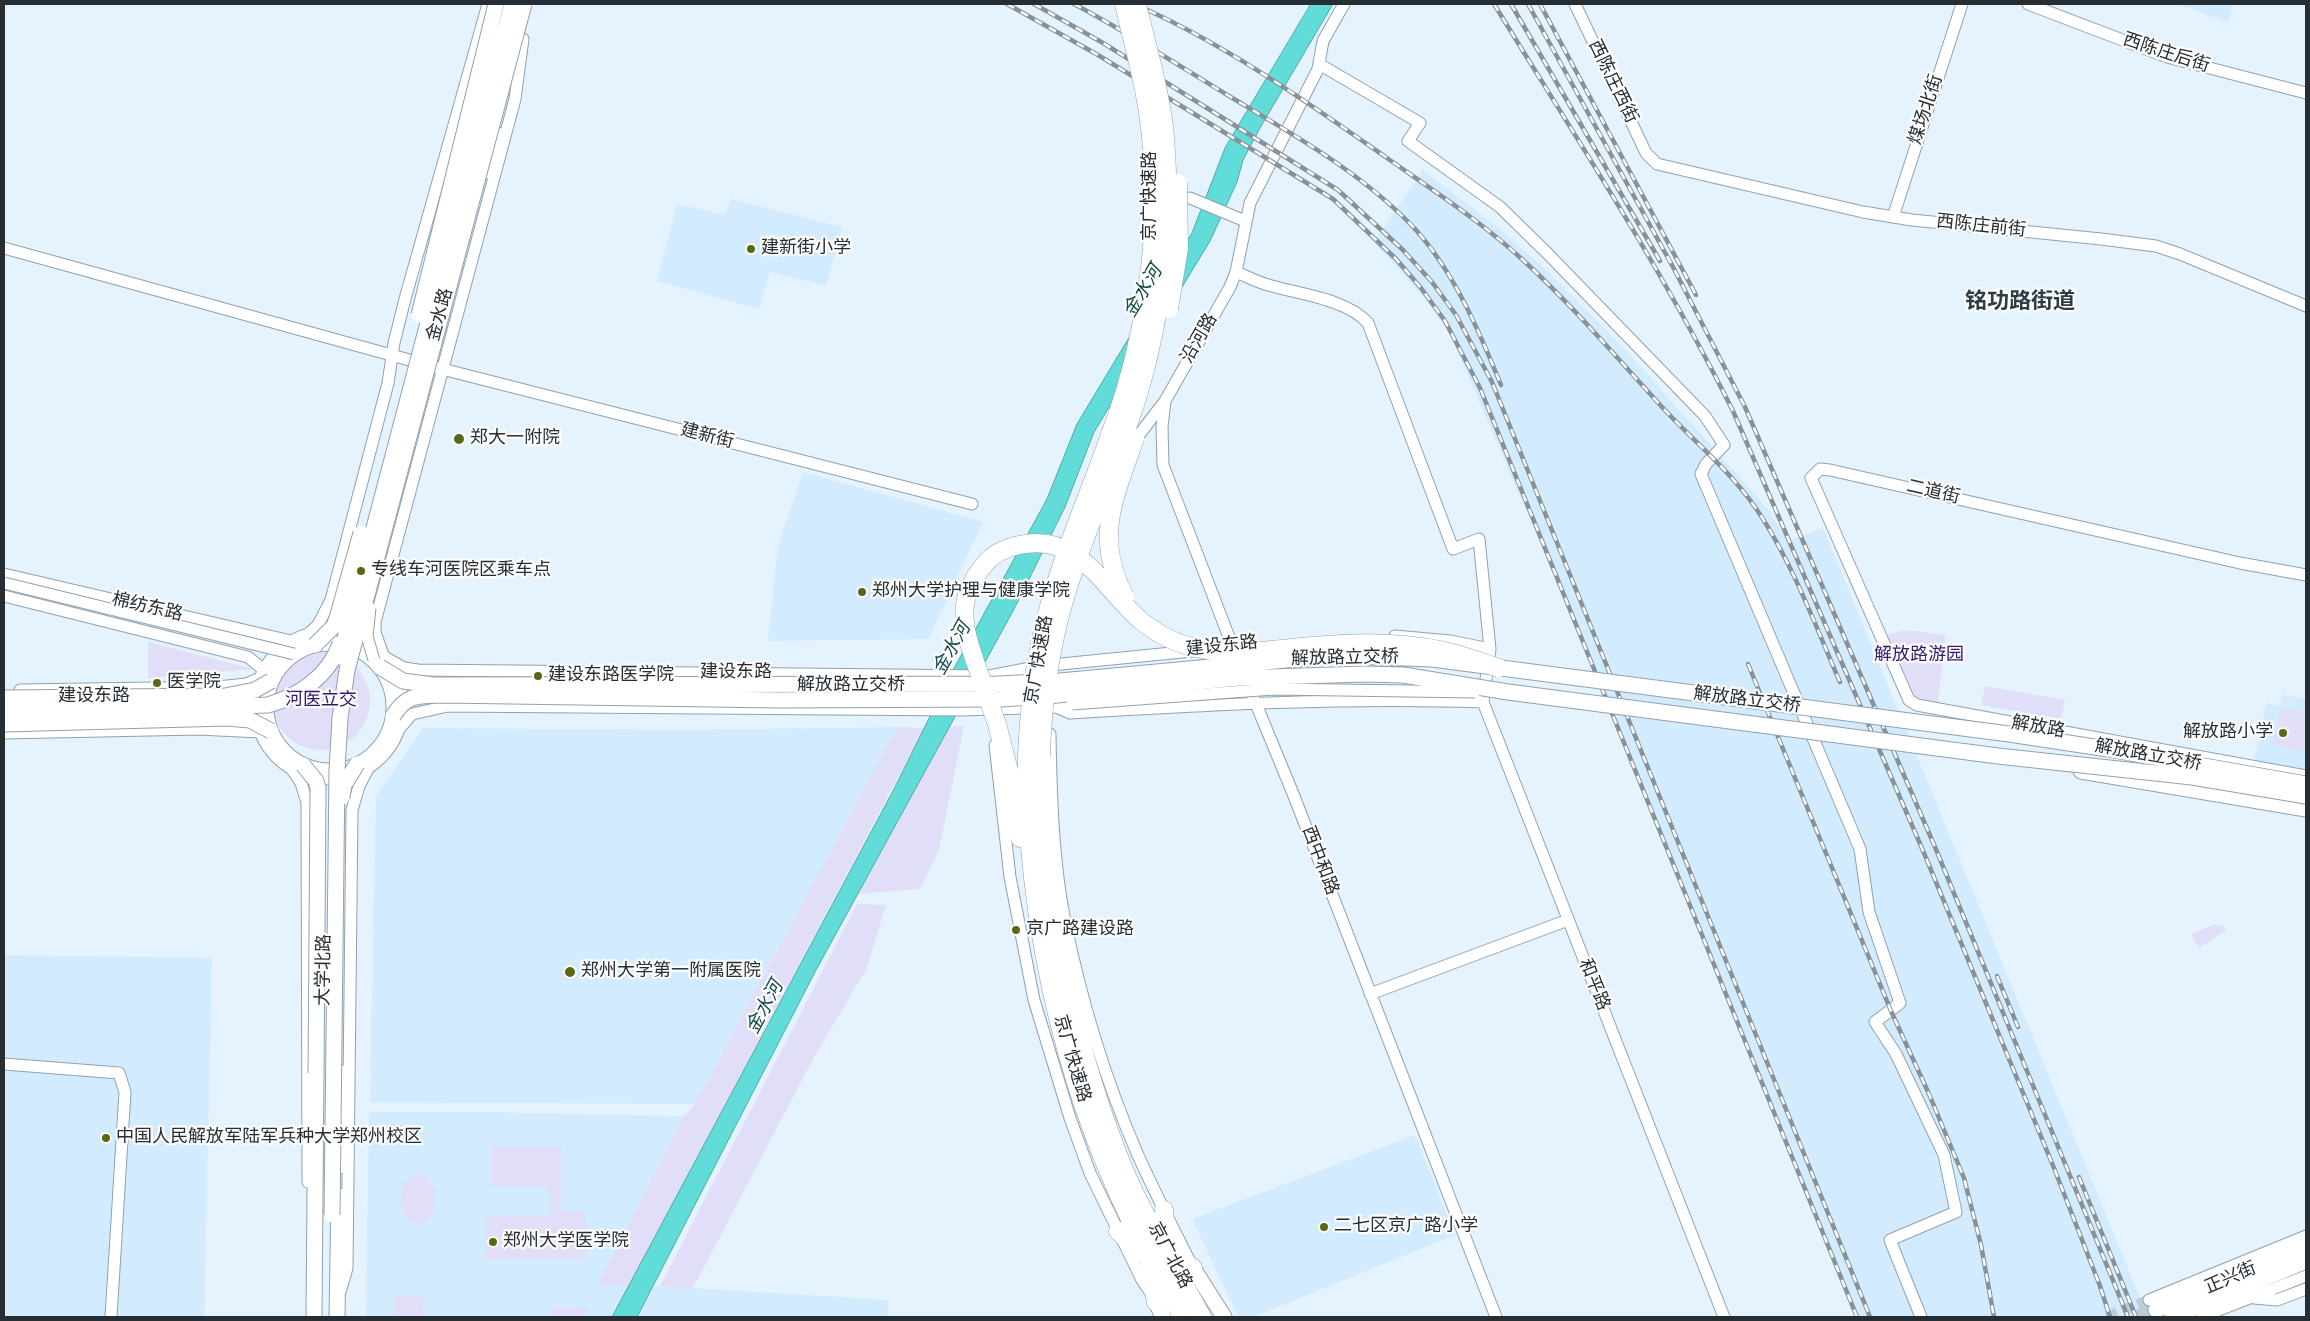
<!DOCTYPE html>
<html>
<head>
<meta charset="utf-8">
<style>
  body { margin:0 }
  #map { position:relative; width:2310px; height:1321px; overflow:hidden; background:#e4f3fe; font-family:"Source Sans 3",sans-serif }
  canvas { display:block }
  .frame { position:absolute; inset:0; border:5px solid #272e33; pointer-events:none }
</style>
</head>
<body>
<div id="map">
<canvas width="2310" height="1321"></canvas>
<div class="frame"></div>
</div>
<script>
const context = document.querySelector('canvas').getContext('2d');
context.lineJoin = 'round';
function fill(path, color) {
  context.fillStyle = color;
  context.fill(path, 'evenodd');
}
function strokePath(path, color, width, dash) {
  context.strokeStyle = color;
  context.lineWidth = width;
  context.lineCap = dash ? 'butt' : 'round';
  context.setLineDash(dash || []);
  context.stroke(path);
}
function drawText(font, color, halo, rows, align = 'center') {
  context.font = font + ' "Source Sans 3","Noto Sans SC",sans-serif';
  context.lineWidth = 4.5;
  context.setLineDash([]);
  context.textBaseline = 'middle';
  context.strokeStyle = halo;
  context.fillStyle = color;
  for (const [text, x, y, turn = 0] of rows) {
    context.save();
    context.translate(x, y);
    context.rotate((+turn || 0) * Math.PI / 180);
    context.textAlign = isNaN(turn) ? turn : align;
    if (halo) context.strokeText(text, 0, 0);
    context.fillText(text, 0, 0);
    context.restore();
  }
}
const built = new Path2D(`
  M 2177,4 L 2233,4 L 2228,22 Z
  M 1423,170 L 1497,227 L 1543,267 L 1622,346 L 1767,508 L 1788,541 L 1823,528 L 2148,1317 L 1855,1317 L 1564,598 L 1451,336 L 1425,299 L 1374,242 Z
  M 731,199 L 842,227 L 826,286 L 770,272 L 759,309 L 657,281 L 677,204 L 725,215 Z
  M 803,472 L 983,522 L 928,639 L 768,641 L 778,545 Z
  M 2282,695 L 2306,699 L 2306,771 L 2254,761 L 2266,703 L 2280,706 Z
  M 897,727 L 695,1104 L 370,1102 L 376,796 L 423,728 L 683,730 Z
  M 4,955 L 212,958 L 204,1317 L 4,1317 Z
  M 369,1112 L 479,1112 L 684,1116 L 598,1285 L 660,1286 L 888,1300 L 888,1317 L 366,1317 Z
  M 1415,1135 L 1455,1235 L 1253,1317 L 1239,1317 L 1192,1219 Z`);
const green = new Path2D(`
  M 1906,630 L 1945,635 L 1938,703 L 1913,698 L 1885,635 Z
  M 148,642 L 253,669 L 148,678 Z
  M272 701a49 49 0 1 1 98 0a49 49 0 1 1-98 0Z
  M 1985,686 L 2065,700 L 2061,719 L 1981,705 Z
  M 2281,707 L 2306,712 L 2306,752 L 2273,745 Z
  M 964,726 L 939,850 L 920,889 L 858,894 L 949,727 Z
  M 897,727 L 924,728 L 629,1286 L 597,1285 L 684,1116 L 695,1104 Z
  M 857,904 L 886,905 L 866,970 L 814,1057 L 693,1288 L 660,1286 Z
  M 2215,924 L 2224,926 L 2226,928 L 2224,932 L 2199,948 L 2191,934 Z
  M 491,1146 L 561,1146 L 561,1211 L 586,1211 L 586,1260 L 485,1260 L 485,1216 L 549,1216 L 549,1187 L 491,1187 Z
  M 419,1174 C 443,1180 441,1223 416,1226 C 399,1218 397,1195 406,1180 Z
  M 395,1296 L 424,1296 L 423,1317 L 394,1317 Z
  M 588,1307 L 583,1317 L 549,1317 L 550,1308 Z`);
const water = new Path2D(`
  M 1311,4 L 1333,4 L 1260,128 L 1243,160 L 1237,182 L 1210,241 L 1094,432 L 1065,507 L 1013,611 L 816,970 L 637,1317 L 612,1317 L 894,789 L 952,672 L 1047,499 L 1077,424 L 1192,233 L 1225,148 Z`);
const minorTunnel = new Path2D(`
  M 2107,1317 L 2149,1300`);
const majorTunnel = new Path2D(`
  M 2138,1317 L 2156,1310`);
const minor = new Path2D(`
  M 1575,4 L 1646,153 L 1657,164 L 1863,212 L 1912,220 L 2101,239 L 2156,246 L 2180,254 L 2306,306
  M 2028,4 L 2167,57 L 2306,93
  M 1319,64 L 1420,123 L 1408,141 L 1500,207 L 1548,254 L 1705,416 L 1724,445 L 1706,464 L 1701,474 L 1860,849 L 1869,912 L 1900,1003 L 1875,1022 L 1896,1054 L 1944,1155 L 1956,1212 L 1890,1240 L 1921,1317
  M 487,173 L 498,133
  M 1190,198 L 1245,221
  M 1893,217 L 1962,4
  M 4,248 L 442,369 L 972,504
  M 1236,272 C 1246,276 1255,281 1265,284 C 1296,294 1346,298 1368,323 L 1453,549 L 1479,539 L 1490,649 L 1483,702 L 1724,1317
  M 1165,401 L 1162,427 L 1163,465 L 1237,658
  M 1132,444 L 1165,401 L 1230,287 L 1236,272 L 1250,203 L 1318,69 L 1323,41 L 1344,4
  M 4,574 L 291,641
  M 2306,575 L 2240,563 L 1830,470 L 1820,469 L 1811,478 L 1909,700 L 1917,705 L 2306,776
  M 4,596 L 248,657 L 264,670
  M255 705a74 74 0 1 1 148 0a74 74 0 1 1-148 0Z
  M 309,633 L 318,625 L 331,600 L 388,383 L 394,343 L 405,299 L 488,4
  M 1395,636 L 1450,641 L 1490,649
  M 382,652 L 375,632 L 375,622 L 515,99 L 523,39
  M 388,659 L 404,668 L 418,670 L 989,676 L 1041,666 L 1192,651
  M 1247,682 L 1294,796 L 1496,1317
  M 20,690 L 218,687 L 246,684 L 260,678
  M 1056,707 L 1070,713 C 1207,705 1345,697 1483,702
  M 400,728 L 412,714 L 448,706 L 962,710 L 1056,707 L 1072,704
  M 4,733 L 199,729 L 260,732
  M 1050,734 C 1051,796 1053,865 1066,926 C 1082,1003 1106,1081 1137,1153 C 1154,1191 1173,1228 1192,1266
  M 995,745 L 1010,877 L 1034,1000 L 1070,1118 L 1090,1173 L 1142,1280 L 1152,1295
  M 291,768 L 301,783 L 307,802 L 308,1182
  M 1370,994 L 1568,920
  M 4,1064 L 119,1073 L 125,1092 L 111,1317
  M 341,1289 L 347,1268 L 352,810 L 359,786 L 369,767
  M 2254,1298 L 2277,1300 L 2306,1289
  M 2149,1300 L 2306,1236
  M 2201,1317 L 2306,1276`);
const major = new Path2D(`
  M266 707a64 64 0 1 1 128 0a64 64 0 1 1-128 0Z
  M 2081,771 L 2306,809
  M 340,1166 L 341,1073
  M 1193,1268 L 1224,1317
  M 1156,1302 L 1163,1317
  M 2156,1310 L 2306,1248
  M 314,1317 L 316,1073
  M 337,1317 L 339,1196
  M 2172,1317 L 2306,1261`);
const highway = new Path2D(`
  M 997,724 L 1011,779 L 1020,838
  M 1027,757 C 1025,910 1062,1079 1129,1217 C 1145,1251 1164,1284 1182,1317
  M 1041,757 C 1039,861 1058,963 1087,1063 C 1100,1107 1115,1152 1135,1194 C 1156,1236 1180,1276 1202,1317
  M 1164,1210 L 1166,1250 L 1193,1268
  M 1118,1231 L 1149,1259 L 1156,1302`);
const rail = new Path2D(`
  M 1007,4 L 1098,55 L 1333,199 L 1396,259 L 1421,288 L 1445,321 L 1480,388 L 1857,1317
  M 1034,4 L 1103,43 L 1338,190 L 1403,250 L 1432,282 L 1456,315 L 1492,382 L 1870,1317
  M 1074,4 C 1127,32 1178,65 1229,96 C 1294,135 1364,174 1416,230 C 1455,274 1479,331 1501,385
  M 1134,4 C 1224,43 1307,102 1387,158 C 1434,191 1482,222 1524,261 C 1573,306 1617,358 1662,407 C 1697,445 1735,474 1763,519 C 1795,570 1816,627 1840,682
  M 1494,4 C 1576,138 1663,270 1733,411 L 1924,853 L 2054,1168 L 2100,1286 L 2110,1317
  M 1511,4 L 1660,261
  M 1528,4 L 1673,267 L 1745,407 L 1935,847 L 2128,1317
  M 1540,4 L 1696,295
  M 1748,664 L 1891,1011 L 1929,1094 L 1964,1178 L 1981,1245 L 1994,1317
  M 1997,976 L 2018,1027
  M 2079,1177 L 2136,1317`);
const minorBridge = new Path2D(`
  M 4,583 L 294,654
  M 370,608 L 367,636 L 374,660
  M 1072,704 L 1273,689 L 1475,692`);
const majorBridge = new Path2D(`
  M 419,315 L 496,4
  M 315,645 L 334,626 L 337,618 L 361,533
  M 340,657 L 512,4
  M 380,667 L 403,681 L 433,685 L 998,684 L 1060,681 L 1318,657 L 1351,656 L 1432,659 L 2009,734 L 2108,749 L 2306,784
  M 4,698 L 225,696 L 255,690 L 271,681
  M 4,713 L 268,705 C 299,696 328,677 340,644
  M 393,716 C 407,693 419,696 444,695 L 777,700 L 1000,699 L 1047,696 L 1238,678 L 1365,674 L 1403,675 L 1508,692 L 1998,756 L 2192,777 L 2306,796
  M 4,724 L 227,718 L 250,720 L 271,731
  M 303,765 L 316,781 L 318,788 L 316,1073
  M 342,797 L 344,785 L 357,764
  M 332,1215 L 337,770 L 340,718 L 347,670 L 524,4`);
const highwayBridge = new Path2D(`
  M 1169,309 L 1179,248 L 1178,183
  M 1125,597 C 1093,537 1115,497 1135,438
  M 997,724 C 990,705 984,686 977,667 C 963,627 955,600 984,565 C 993,553 1005,548 1019,545 C 1079,532 1102,587 1140,620 C 1157,634 1179,645 1201,649 C 1241,657 1284,647 1325,645 C 1364,642 1407,643 1445,651 C 1463,655 1481,662 1499,668
  M 1027,757 C 1029,709 1034,661 1047,614 C 1067,538 1102,466 1125,391 C 1149,311 1160,220 1151,137 C 1147,92 1134,48 1124,4
  M 1041,757 C 1042,710 1048,664 1059,619 C 1079,542 1115,470 1138,395 C 1163,313 1172,222 1165,137 C 1161,92 1147,48 1137,4`);
const markers = [
  [751,249,5,"#576914"],
  [459,439,6,"#576914"],
  [361,571,5,"#576914"],
  [862,592,5,"#576914"],
  [538,676,5,"#576914"],
  [157,683,5,"#576914"],
  [2283,733,5,"#576914"],
  [1016,930,5,"#576914"],
  [570,972,6,"#576914"],
  [106,1138,5,"#576914"],
  [1324,1227,5,"#576914"],
  [493,1242,5,"#576914"]
];
const streetNames = [
  ["西陈庄后街",2166,54,18],
  ["西陈庄西街",1612,82,64],
  ["煤场北街",1927,110,-72],
  ["京广快速路",1151,196,-90],
  ["西陈庄前街",1981,227,6],
  ["金水路",441,315,-75],
  ["沿河路",1200,339,-60],
  ["建新街",707,437,14],
  ["二道街",1933,493,13],
  ["棉纺东路",147,608,13],
  ["建设东路",1222,647,-6],
  ["解放路立交桥",1345,659,-1],
  ["京广快速路",1040,660,-80],
  ["建设东路",736,673],
  ["解放路立交桥",851,686],
  ["建设东路",94,697],
  ["解放路立交桥",1747,701,7],
  ["解放路",2038,728,10],
  ["解放路立交桥",2148,756,10],
  ["西中和路",1319,861,69],
  ["大学北路",325,970,-89],
  ["和平路",1593,985,68],
  ["京广快速路",1071,1059,74],
  ["京广北路",1169,1256,62],
  ["正兴街",2231,1279,-23]
];
const poiNames = [
  ["建新街小学",761,249],
  ["郑大一附院",470,439],
  ["专线车河医院区乘车点",371,571],
  ["郑州大学护理与健康学院",872,592],
  ["建设东路医学院",548,676],
  ["医学院",167,683],
  ["解放路小学",2273,733,"right"],
  ["京广路建设路",1026,930],
  ["郑州大学第一附属医院",581,972],
  ["中国人民解放军陆军兵种大学郑州校区",116,1138],
  ["二七区京广路小学",1334,1227],
  ["郑州大学医学院",503,1242]
];
const parkNames = [
  ["解放路游园",1919,656],
  ["河医立交",321,701]
];
const waterNames = [
  ["金水河",1144,292,-59],
  ["金水河",953,649,-61],
  ["金水河",766,1008,-62]
];
const districtNames = [
  ["铭功路街道",2020,303]
];
fill(built, '#d2ebfe');
fill(green, '#e1dff8');
fill(water, '#61dcd9');
strokePath(water, '#50a8a7', 1);
strokePath(minorTunnel, '#beccd5', 11, [11, 5.5]);
strokePath(majorTunnel, '#beccd5', 15, [15, 8]);
strokePath(minor, '#90a1af', 13);
strokePath(major, '#90a1af', 17);
strokePath(highway, '#90a1af', 19);
strokePath(minor, '#fff', 11);
strokePath(major, '#fff', 15);
strokePath(highway, '#fff', 18);
strokePath(rail, '#869199', 4.5);
strokePath(rail, '#fdfdfd', 2.5, [8]);
strokePath(minorBridge, '#90a1af', 13, []);
strokePath(majorBridge, '#90a1af', 17, []);
strokePath(highwayBridge, '#90a1af', 19, []);
strokePath(minorBridge, '#fff', 11);
strokePath(majorBridge, '#fff', 15);
strokePath(highwayBridge, '#fff', 18);
for (const [x, y, r, color] of markers) {
  const dot = new Path2D();
  dot.arc(x, y, r, 0, 2 * Math.PI);
  context.fillStyle = color;
  context.fill(dot);
  strokePath(dot, '#fdfdfd', 2);
}
drawText('18px', '#272e33', '#fdfdfd', streetNames);
drawText('18px', '#272e33', '#fdfdfd', poiNames, 'left');
drawText('18px', '#32176e', '#fdfdfd', parkNames);
drawText('italic 19px', '#124a49', '#fdfdfd', waterNames);
drawText('bold 22px', '#2d3c47', '#fdfdfd', districtNames);
</script>
</body>
</html>
